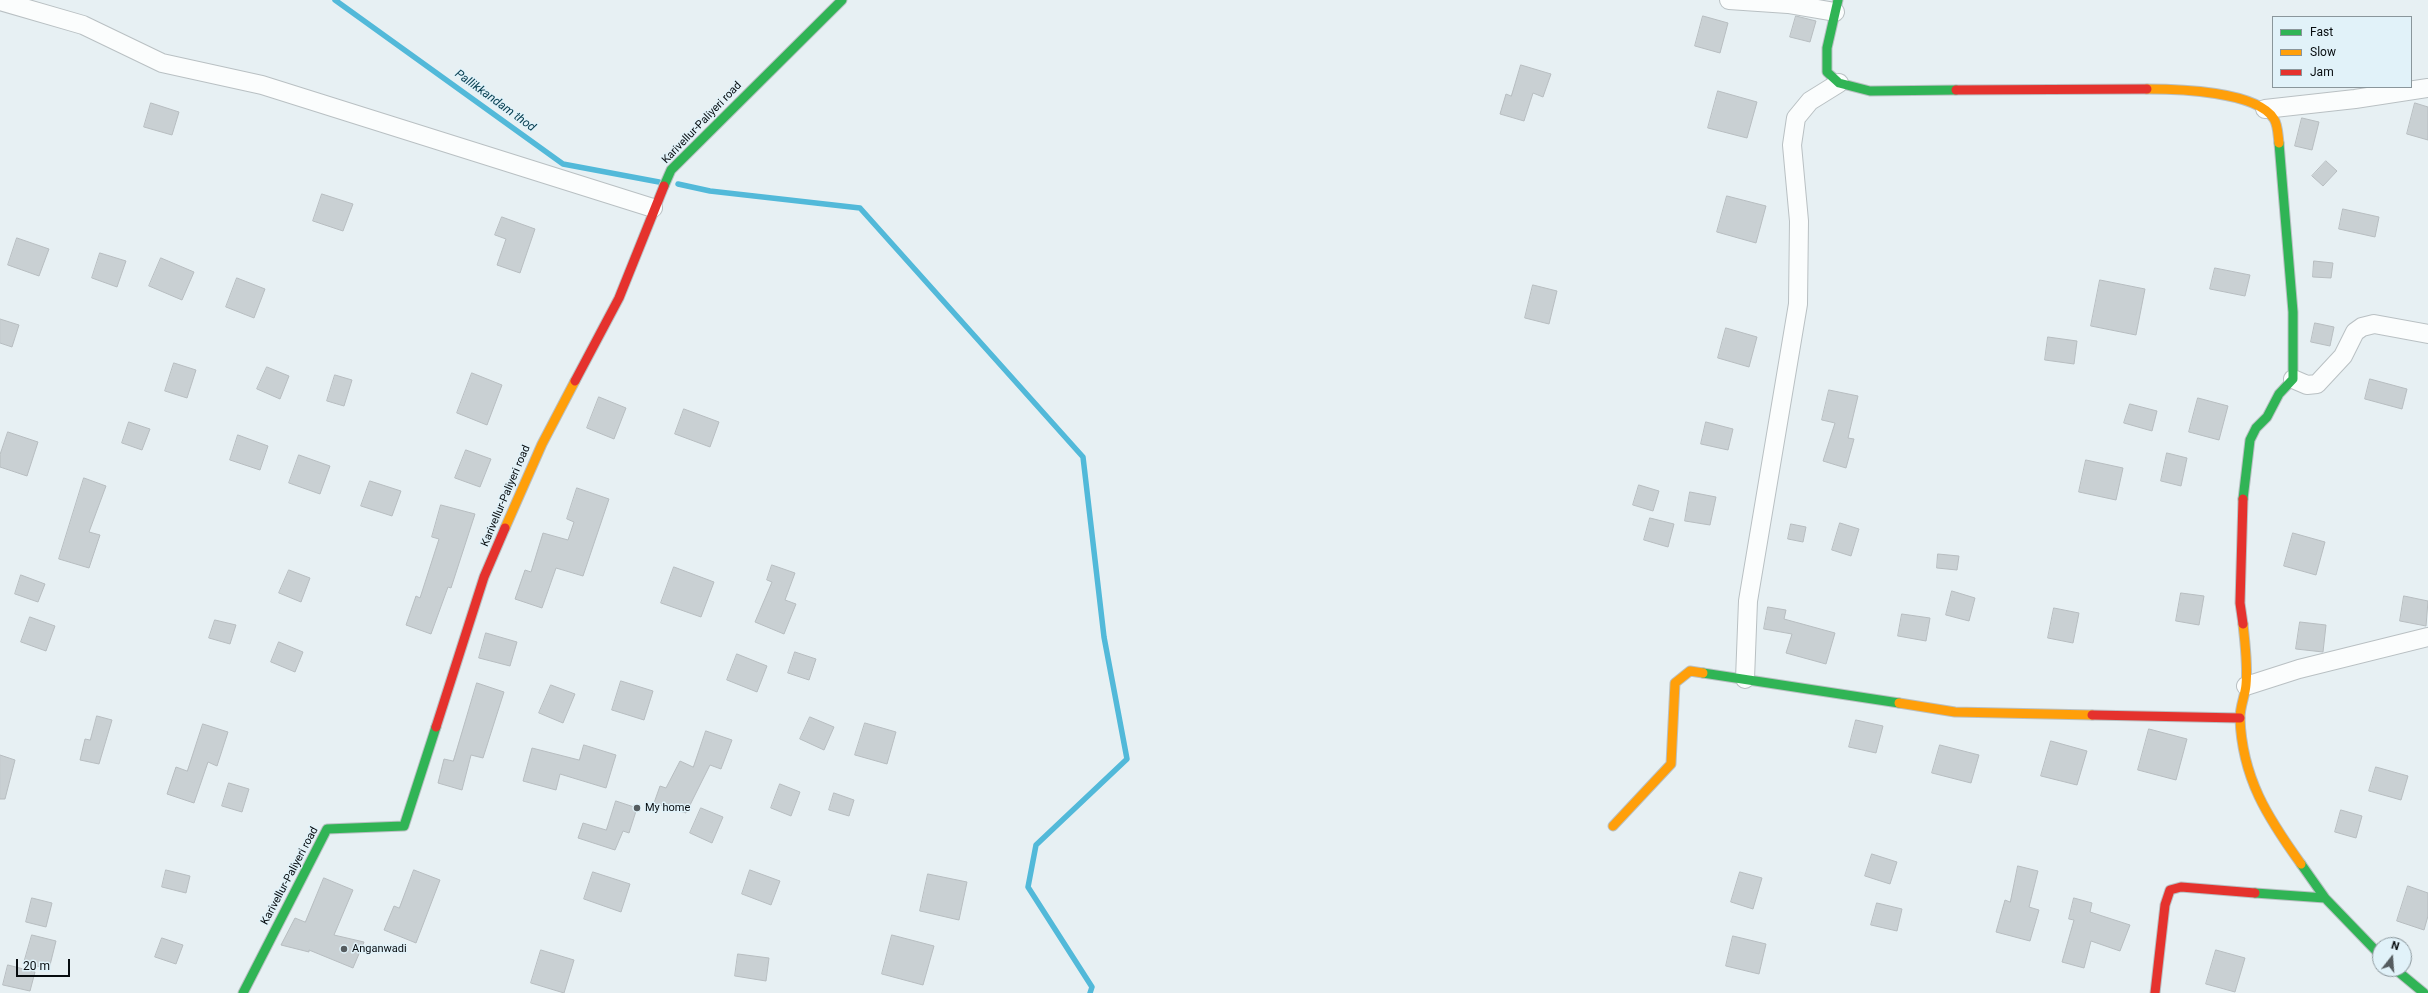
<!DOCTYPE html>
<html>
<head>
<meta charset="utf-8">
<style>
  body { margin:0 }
  #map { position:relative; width:2428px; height:993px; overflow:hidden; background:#e7f0f3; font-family:Roboto,sans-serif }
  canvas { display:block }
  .legend { position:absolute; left:2272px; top:16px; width:140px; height:72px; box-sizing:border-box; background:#e1f2f9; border:1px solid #8a969b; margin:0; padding:5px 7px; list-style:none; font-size:12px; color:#070c0f }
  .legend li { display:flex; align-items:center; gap:8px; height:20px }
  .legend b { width:20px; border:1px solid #8a969b }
  .north { position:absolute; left:2372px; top:937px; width:40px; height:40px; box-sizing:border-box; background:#e1f2f9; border:1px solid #8a969b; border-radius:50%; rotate:17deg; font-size:11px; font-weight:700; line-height:16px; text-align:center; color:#070c0f }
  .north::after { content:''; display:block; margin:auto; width:14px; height:18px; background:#555c5f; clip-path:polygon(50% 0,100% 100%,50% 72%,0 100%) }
  .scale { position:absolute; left:16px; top:959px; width:54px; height:18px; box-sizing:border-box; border:2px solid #070c0f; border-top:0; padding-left:5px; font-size:12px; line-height:14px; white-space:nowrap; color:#070c0f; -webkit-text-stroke:3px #e1f2f9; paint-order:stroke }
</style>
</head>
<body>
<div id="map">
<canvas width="2428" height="993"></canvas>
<ul class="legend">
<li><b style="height:5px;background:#30b455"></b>Fast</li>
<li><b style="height:5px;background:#ff9f0a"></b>Slow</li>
<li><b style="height:5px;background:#e5322d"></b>Jam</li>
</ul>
<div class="north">N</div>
<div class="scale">20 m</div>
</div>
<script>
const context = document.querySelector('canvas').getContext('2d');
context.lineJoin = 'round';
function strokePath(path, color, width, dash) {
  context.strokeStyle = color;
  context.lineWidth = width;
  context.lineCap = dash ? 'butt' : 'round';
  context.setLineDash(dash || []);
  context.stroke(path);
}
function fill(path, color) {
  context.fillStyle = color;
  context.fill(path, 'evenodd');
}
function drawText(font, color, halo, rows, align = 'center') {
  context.font = font + ' Roboto,sans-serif';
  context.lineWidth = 3;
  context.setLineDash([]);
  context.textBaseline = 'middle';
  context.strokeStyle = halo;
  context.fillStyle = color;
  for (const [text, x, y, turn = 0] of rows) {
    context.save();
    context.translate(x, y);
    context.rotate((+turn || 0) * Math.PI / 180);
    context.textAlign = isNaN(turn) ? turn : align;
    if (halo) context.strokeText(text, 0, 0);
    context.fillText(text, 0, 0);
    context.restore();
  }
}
const stream = new Path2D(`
  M 335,0 L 563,164 L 659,182
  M 678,184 L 710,191 L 860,208 L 1083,457 L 1104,637 L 1127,759 L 1036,845 L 1028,887 L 1092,987 L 1090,993`);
const building = new Path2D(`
  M 1703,16 L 1728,23 L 1720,53 L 1695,46 Z
  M 1796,16 L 1816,21 L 1810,42 L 1790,37 Z
  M 1521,65 L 1551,74 L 1543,97 L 1533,93 L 1524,121 L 1500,114 L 1506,94 L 1511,96 Z
  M 1718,91 L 1757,102 L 1747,138 L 1708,128 Z
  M 151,103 L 179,112 L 172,135 L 144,127 Z
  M 2415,103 L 2428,107 L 2428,140 L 2407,134 Z
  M 2302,118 L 2319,122 L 2312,150 L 2295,146 Z
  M 2326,161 L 2337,171 L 2323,186 L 2312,176 Z
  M 322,194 L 353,204 L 343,231 L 313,221 Z
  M 1727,196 L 1766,206 L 1756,243 L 1717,232 Z
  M 2343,209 L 2379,217 L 2375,237 L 2339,229 Z
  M 502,217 L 535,229 L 520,273 L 497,265 L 506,239 L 495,235 Z
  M 17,238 L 49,249 L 39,276 L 8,265 Z
  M 100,253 L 126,261 L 117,287 L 92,278 Z
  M 161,258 L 194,272 L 182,300 L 149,286 Z
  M 2314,261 L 2333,263 L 2331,278 L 2313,277 Z
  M 2215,268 L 2250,275 L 2245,296 L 2210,289 Z
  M 237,278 L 265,289 L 254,318 L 226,307 Z
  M 2100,280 L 2145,289 L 2136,335 L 2091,326 Z
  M 1533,285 L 1557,291 L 1549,324 L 1525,318 Z
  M 0,319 L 19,325 L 12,347 L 0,343 Z
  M 2315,323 L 2334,327 L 2330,346 L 2311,342 Z
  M 1726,328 L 1757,337 L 1749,367 L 1718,358 Z
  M 2048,337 L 2077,341 L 2074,364 L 2045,360 Z
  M 174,363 L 196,370 L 187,398 L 165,391 Z
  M 267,367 L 289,376 L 280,399 L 257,389 Z
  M 472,373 L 502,385 L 487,425 L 457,413 Z
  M 335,375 L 352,380 L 344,406 L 327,401 Z
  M 2370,379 L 2407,389 L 2402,409 L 2365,399 Z
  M 1829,390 L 1858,396 L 1848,438 L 1854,439 L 1846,468 L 1823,461 L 1835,423 L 1822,420 Z
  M 599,397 L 626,408 L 614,439 L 587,428 Z
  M 2198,398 L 2228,406 L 2219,440 L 2189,432 Z
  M 2130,404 L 2157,411 L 2152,431 L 2124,423 Z
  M 684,409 L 719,422 L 710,447 L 675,434 Z
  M 129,422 L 150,429 L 142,450 L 122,443 Z
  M 1706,422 L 1733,429 L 1728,450 L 1701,444 Z
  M 8,432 L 38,442 L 27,476 L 0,467 L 0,455 Z
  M 238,435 L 268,446 L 260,470 L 230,460 Z
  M 466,450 L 491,459 L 480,487 L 455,478 Z
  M 2167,453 L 2187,458 L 2181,486 L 2161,481 Z
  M 299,455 L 330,466 L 320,494 L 289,483 Z
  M 2086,460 L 2123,468 L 2116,500 L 2079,492 Z
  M 84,478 L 106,486 L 89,532 L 100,535 L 89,568 L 59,559 Z
  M 370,481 L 401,491 L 392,516 L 361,506 Z
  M 1639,485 L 1659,491 L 1653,511 L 1633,505 Z
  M 577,488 L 609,499 L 583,576 L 556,568 L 542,608 L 515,599 L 525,570 L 531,572 L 543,533 L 568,540 L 574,522 L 567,519 Z
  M 1690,492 L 1716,497 L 1710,525 L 1685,521 Z
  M 441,505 L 475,514 L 451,588 L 448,587 L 431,634 L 406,625 L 416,596 L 420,598 L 439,539 L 432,537 Z
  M 1650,518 L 1674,524 L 1668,547 L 1644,540 Z
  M 1840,523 L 1859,529 L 1851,556 L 1832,550 Z
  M 1791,524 L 1806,527 L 1803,542 L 1788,539 Z
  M 2293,533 L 2325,542 L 2316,575 L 2284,566 Z
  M 1938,554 L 1959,556 L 1957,570 L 1937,568 Z
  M 772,565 L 795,573 L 785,600 L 796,604 L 784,634 L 755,622 L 772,582 L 767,580 Z
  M 674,567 L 714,582 L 701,617 L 661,603 Z
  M 289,570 L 310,578 L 301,602 L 279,593 Z
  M 21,575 L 45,584 L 38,602 L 15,594 Z
  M 1952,591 L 1975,598 L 1969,621 L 1946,615 Z
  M 2181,593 L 2204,596 L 2199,625 L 2176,621 Z
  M 2404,596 L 2428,601 L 2426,626 L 2400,621 Z
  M 1768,607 L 1786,610 L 1784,619 L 1835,633 L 1826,664 L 1786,653 L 1792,634 L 1764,629 Z
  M 2054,608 L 2079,613 L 2073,643 L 2048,638 Z
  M 1902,614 L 1930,618 L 1926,641 L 1898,636 Z
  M 30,617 L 55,626 L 46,651 L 21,642 Z
  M 215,620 L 236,625 L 230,644 L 209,638 Z
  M 2300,622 L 2326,625 L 2323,652 L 2296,649 Z
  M 486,633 L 517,642 L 510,666 L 479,658 Z
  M 279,642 L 303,652 L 295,672 L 271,662 Z
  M 795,652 L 816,659 L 809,680 L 788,673 Z
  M 737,654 L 767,666 L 757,692 L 727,680 Z
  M 621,681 L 653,691 L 644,720 L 612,710 Z
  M 477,683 L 504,692 L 483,758 L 471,755 L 462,790 L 438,783 L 444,759 L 453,761 Z
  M 551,685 L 575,694 L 563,723 L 539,713 Z
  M 97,716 L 112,720 L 99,764 L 80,760 L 85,739 L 90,740 Z
  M 810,717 L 834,727 L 824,750 L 800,739 Z
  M 1856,720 L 1883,726 L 1876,753 L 1849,747 Z
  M 865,723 L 896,732 L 887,764 L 855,755 Z
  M 203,724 L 228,732 L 217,766 L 208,762 L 194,803 L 167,794 L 176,767 L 187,771 Z
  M 2149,729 L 2187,739 L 2176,780 L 2138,770 Z
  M 706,731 L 732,740 L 721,769 L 710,765 L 686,813 L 654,803 L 660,786 L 666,788 L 680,761 L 693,767 Z
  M 2051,741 L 2087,751 L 2077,785 L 2041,776 Z
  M 584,745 L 616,755 L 606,788 L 560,774 L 556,790 L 523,781 L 532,748 L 579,760 Z
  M 1940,745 L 1979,755 L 1971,783 L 1932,773 Z
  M 0,755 L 15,760 L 5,799 L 0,799 Z
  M 2376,767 L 2408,776 L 2401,800 L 2369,791 Z
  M 229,783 L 249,789 L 242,812 L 222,806 Z
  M 780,784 L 800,792 L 791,816 L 771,808 Z
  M 834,793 L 854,800 L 849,816 L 829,810 Z
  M 616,801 L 637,808 L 629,833 L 623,831 L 615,850 L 578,838 L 583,823 L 606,830 Z
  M 701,808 L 723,817 L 712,843 L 690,833 Z
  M 2341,810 L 2362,816 L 2356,838 L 2335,832 Z
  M 1872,854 L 1897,862 L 1890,884 L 1865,876 Z
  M 2018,866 L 2038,871 L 2029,907 L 2039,910 L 2030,941 L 1996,932 L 2005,900 L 2010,902 Z
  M 166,870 L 190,876 L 186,893 L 162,887 Z
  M 414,870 L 440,880 L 416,943 L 384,930 L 394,906 L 399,908 Z
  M 750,870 L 780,881 L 771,905 L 742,894 Z
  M 593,872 L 630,884 L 621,912 L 584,899 Z
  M 1740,872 L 1762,878 L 1753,909 L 1731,902 Z
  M 928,874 L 967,882 L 959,920 L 920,911 Z
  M 324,878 L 353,890 L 334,935 L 364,942 L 353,968 L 309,950 L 309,952 L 281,945 L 295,918 L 305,922 Z
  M 2408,886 L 2428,893 L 2428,916 L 2424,930 L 2397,921 Z
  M 32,898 L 52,903 L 46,927 L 26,922 Z
  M 2074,898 L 2092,903 L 2090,912 L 2130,925 L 2120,951 L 2091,941 L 2084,968 L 2062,962 L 2074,920 L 2069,919 Z
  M 1877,903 L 1902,909 L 1897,931 L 1871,925 Z
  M 32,935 L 56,941 L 49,969 L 24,963 Z
  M 892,935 L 934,946 L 923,985 L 882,974 Z
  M 1733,936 L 1766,944 L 1759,974 L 1726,966 Z
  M 162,938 L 183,945 L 176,964 L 155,957 Z
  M 541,950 L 574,960 L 564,993 L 531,983 Z
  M 2216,950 L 2245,958 L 2235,992 L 2206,984 Z
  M 738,954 L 769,958 L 766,981 L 735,976 Z
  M 8,965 L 35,972 L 30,991 L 3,985 Z`);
const street = new Path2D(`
  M 1729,0 L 1788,4 L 1835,12
  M 0,1 L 83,25 L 162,63 L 262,85 L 653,208
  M 2265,109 L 2355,99 L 2428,88
  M 2293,379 L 2307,385 L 2317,384 L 2343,356 L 2355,332 L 2362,327 L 2374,324 L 2428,334
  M 1745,679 L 1748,601 L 1798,304 L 1799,221 L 1792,145 L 1796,118 L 1810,101 L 1839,83
  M 2246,686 L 2299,669 L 2428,637`);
const fast = new Path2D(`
  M 1838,0 L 1827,48 L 1827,72 L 1839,83 L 1870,91 L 1956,90
  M 664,186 L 671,170 L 842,0
  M 2243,499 L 2250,440 L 2256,428 L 2267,417 L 2279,394 L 2293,379 L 2293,312 L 2279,143
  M 1703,673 L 1899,703
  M 2301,864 L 2325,898 L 2380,955
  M 2255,893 L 2325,898
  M 2395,969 L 2424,993
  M 243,993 L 327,829 L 404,826 L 436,727`);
const slow = new Path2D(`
  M 2147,89 C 2177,89 2257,91 2274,119 C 2278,125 2278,136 2279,143
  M 505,528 L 542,444 L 575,381
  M 2243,624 C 2245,644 2248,665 2246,685 C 2245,696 2240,706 2240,718 C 2242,778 2268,818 2301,864
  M 1899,703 L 1955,712 L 2092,715
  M 1613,826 L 1671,764 L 1675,683 L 1690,671 L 1703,673`);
const jam = new Path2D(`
  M 1956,90 L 2147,89
  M 575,381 L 619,298 L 664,186
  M 2243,624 L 2240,603 L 2243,499
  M 2092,715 L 2240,718
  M 436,727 L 484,577 L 505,528
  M 2155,993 L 2165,905 L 2170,890 L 2181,887 L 2255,893`);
const markers = [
  [637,808,4,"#555c5f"],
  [344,949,4,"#555c5f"]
];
const streetNames = [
  ["Karivellur-Paliyeri road",702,123,-46],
  ["Karivellur-Paliyeri road",506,496,-67],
  ["Karivellur-Paliyeri road",290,876,-62]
];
const poiNames = [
  ["My home",645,808],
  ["Anganwadi",352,949]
];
const waterNames = [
  ["Pallikkandam thod",495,101,36]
];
strokePath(stream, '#52b9d9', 5.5);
fill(building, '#c9d0d3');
strokePath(building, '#b7bdc0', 1);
strokePath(street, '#b9c0c3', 20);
strokePath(fast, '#b9c0c3', 11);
strokePath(slow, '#b9c0c3', 11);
strokePath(jam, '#b9c0c3', 11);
strokePath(street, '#fbfdfd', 18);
strokePath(fast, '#30b455', 9);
strokePath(slow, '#ff9f0a', 9);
strokePath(jam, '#e5322d', 9);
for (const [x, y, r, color] of markers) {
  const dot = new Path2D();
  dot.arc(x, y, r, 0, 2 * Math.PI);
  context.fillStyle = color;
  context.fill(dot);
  strokePath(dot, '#e1f2f9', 1.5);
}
drawText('11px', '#070c0f', '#e1f2f9', streetNames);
drawText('11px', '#070c0f', '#e1f2f9', poiNames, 'left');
drawText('italic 12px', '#0a4153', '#e1f2f9', waterNames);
</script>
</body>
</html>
